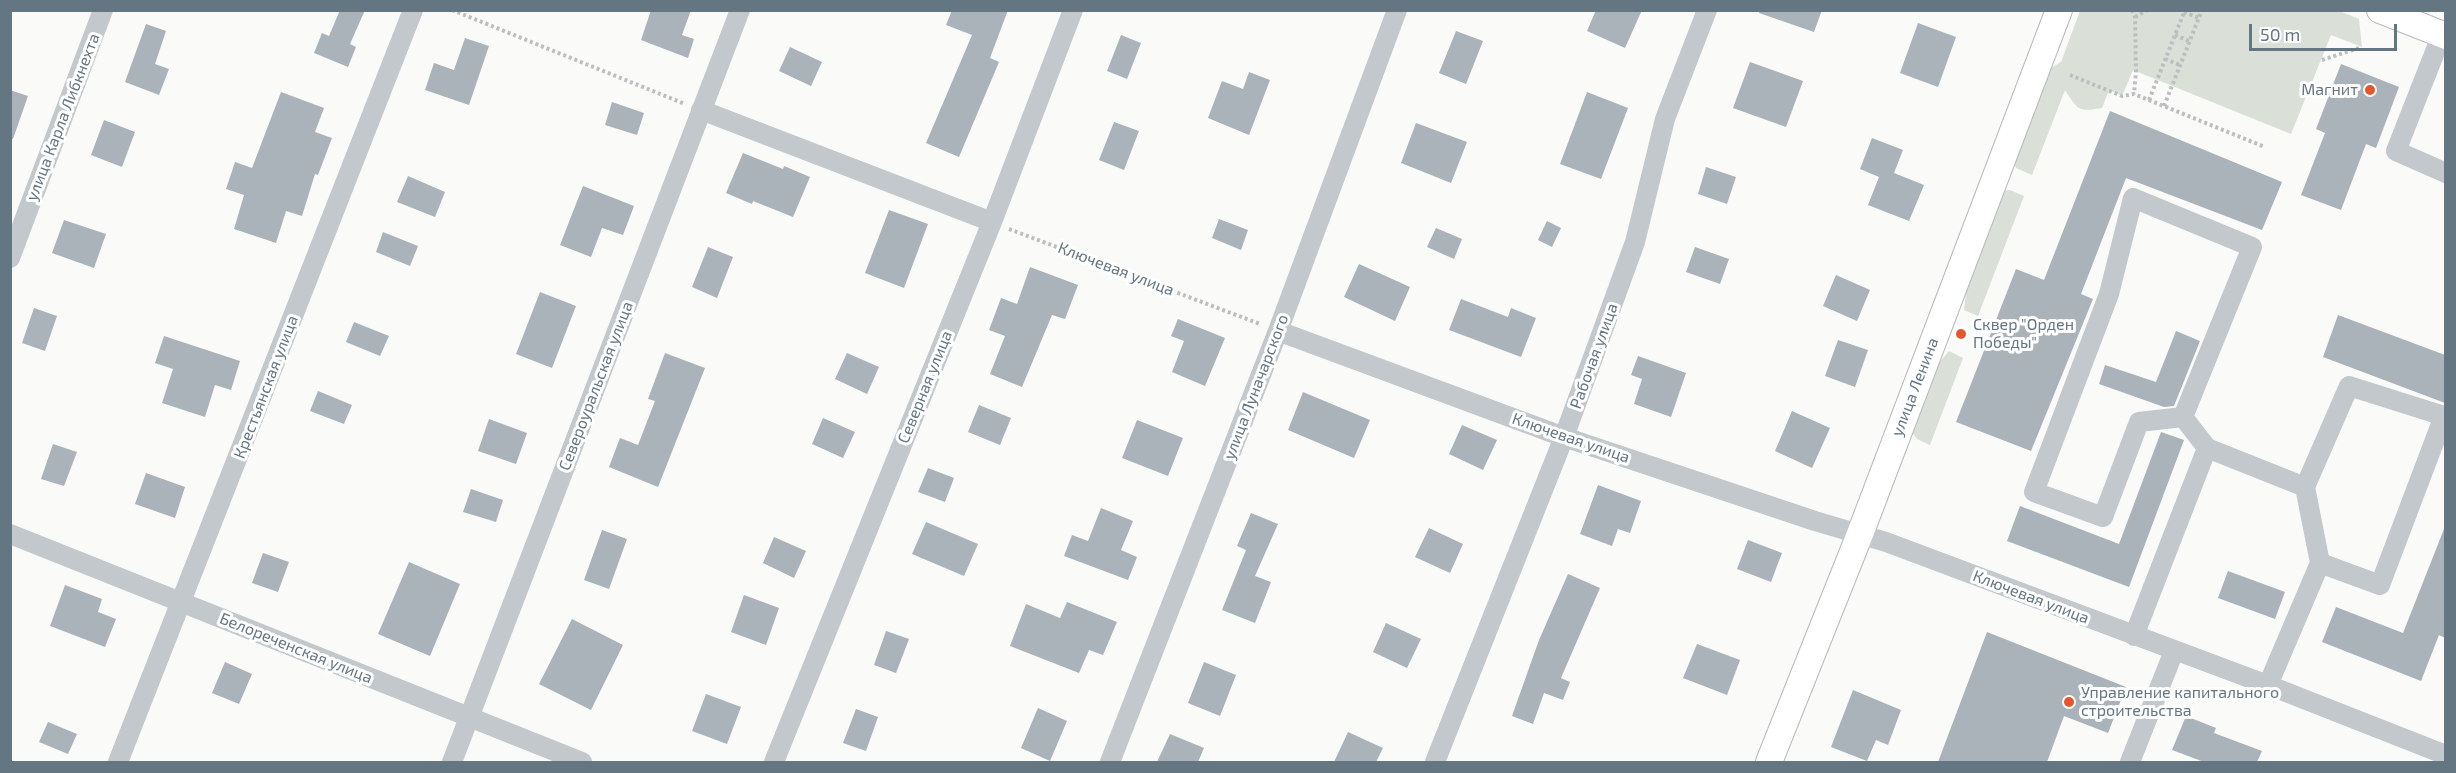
<!DOCTYPE html>
<html>
<head>
<meta charset="utf-8">
<style>
  body { margin:0 }
  #map { position:relative; width:2456px; height:773px; overflow:hidden; background:#fafaf8; font-family:"Exo 2",sans-serif }
  canvas { display:block }
  .frame { position:absolute; inset:0; border:12px solid #657683; pointer-events:none }
  .scale { position:absolute; left:2249px; top:24px; width:148px; height:27px; box-sizing:border-box; border:3px solid #657683; border-top:0; padding-left:8px; font-size:18px; line-height:21px; white-space:nowrap; color:#657683; -webkit-text-stroke:4px #fff; paint-order:stroke }
</style>
</head>
<body>
<div id="map">
<canvas width="2456" height="773"></canvas>
<div class="frame"></div>
<div class="scale">50 m</div>
</div>
<script>
const context = document.querySelector('canvas').getContext('2d');
context.lineJoin = 'round';
function fill(path, color) {
  context.fillStyle = color;
  context.fill(path, 'evenodd');
}
function strokePath(path, color, width, dash) {
  context.strokeStyle = color;
  context.lineWidth = width;
  context.lineCap = dash ? 'butt' : 'round';
  context.setLineDash(dash || []);
  context.stroke(path);
}
function drawText(font, color, halo, rows, align = 'center') {
  context.font = font + ' "Exo 2",sans-serif';
  context.lineWidth = 6;
  context.setLineDash([]);
  context.textBaseline = 'middle';
  context.strokeStyle = halo;
  context.fillStyle = color;
  for (const [text, x, y, turn = 0] of rows) {
    context.save();
    context.translate(x, y);
    context.rotate((+turn || 0) * Math.PI / 180);
    context.textAlign = isNaN(turn) ? turn : align;
    if (halo) context.strokeText(text, 0, 0);
    context.fillText(text, 0, 0);
    context.restore();
  }
}
const green = new Path2D(`
  M 2337,10 L 2359,19 L 2362,47 L 2331,35 L 2291,134 L 2133,70 L 2122,96 L 2109,90 L 2102,108 C 2077,113 2077,108 2065,90 L 2032,175 L 2016,168 L 2012,158 L 2044,72 L 2061,62 L 2080,11 Z
  M 2010,190 L 2024,196 L 1978,316 L 1964,310 L 1968,274 L 2000,191 Z
  M 1949,351 L 1963,358 L 1930,445 L 1917,439 L 1912,432 L 1929,375 Z`);
const building = new Path2D(`
  M 340,10 L 365,10 L 350,44 L 356,47 L 348,67 L 314,53 L 322,33 L 329,36 Z
  M 651,10 L 691,10 L 682,35 L 694,39 L 688,58 L 641,40 Z
  M 952,10 L 1008,10 L 990,58 L 999,62 L 959,157 L 926,143 L 972,35 L 946,25 Z
  M 1596,10 L 1642,10 L 1625,48 L 1587,31 Z
  M 1760,10 L 1822,10 L 1814,32 L 1759,13 Z
  M 1918,23 L 1956,37 L 1938,87 L 1900,73 Z
  M 146,24 L 166,31 L 155,64 L 169,69 L 159,95 L 125,82 Z
  M 1456,31 L 1483,41 L 1466,84 L 1439,73 Z
  M 1121,35 L 1141,43 L 1127,79 L 1107,71 Z
  M 465,38 L 489,46 L 469,105 L 425,90 L 434,63 L 454,70 Z
  M 790,47 L 822,62 L 811,86 L 779,71 Z
  M 1750,62 L 1803,81 L 1786,127 L 1733,108 Z
  M 2341,64 L 2399,87 L 2376,148 L 2366,144 L 2341,210 L 2301,195 L 2325,133 L 2316,129 Z
  M 1249,72 L 1270,80 L 1249,135 L 1208,118 L 1222,81 L 1243,89 Z
  M 10,90 L 28,96 L 13,139 L 10,138 Z
  M 281,92 L 324,108 L 315,132 L 332,138 L 318,175 L 315,174 L 302,216 L 286,211 L 276,243 L 234,229 L 244,195 L 226,189 L 235,162 L 252,168 Z
  M 1587,92 L 1628,108 L 1601,179 L 1560,164 Z
  M 612,102 L 644,113 L 637,135 L 605,125 Z
  M 2110,111 L 2282,182 L 2262,230 L 2126,178 L 2081,294 L 2093,299 L 2031,451 L 1956,422 L 2016,269 L 2044,280 Z
  M 104,120 L 135,132 L 122,167 L 91,155 Z
  M 1114,122 L 1139,131 L 1124,170 L 1099,160 Z
  M 1416,123 L 1467,142 L 1451,183 L 1401,163 Z
  M 1872,138 L 1903,150 L 1894,173 L 1924,185 L 1909,221 L 1868,205 L 1879,177 L 1860,169 Z
  M 743,153 L 783,169 L 784,166 L 810,177 L 793,217 L 753,201 L 752,204 L 726,193 Z
  M 1706,167 L 1736,177 L 1727,204 L 1698,194 Z
  M 408,176 L 445,192 L 435,217 L 397,202 Z
  M 583,186 L 634,206 L 623,235 L 602,228 L 591,257 L 560,245 Z
  M 889,210 L 928,224 L 904,288 L 865,273 Z
  M 1219,219 L 1248,230 L 1241,250 L 1212,238 Z
  M 64,220 L 106,234 L 94,268 L 52,253 Z
  M 1547,221 L 1561,228 L 1552,247 L 1538,240 Z
  M 1436,228 L 1462,239 L 1454,259 L 1427,247 Z
  M 383,232 L 418,246 L 410,266 L 376,252 Z
  M 708,247 L 733,257 L 717,298 L 692,287 Z
  M 1695,247 L 1729,259 L 1720,284 L 1686,272 Z
  M 1359,264 L 1410,287 L 1395,321 L 1344,297 Z
  M 1030,267 L 1078,285 L 1065,319 L 1052,315 L 1022,387 L 990,374 L 1005,336 L 989,330 L 1001,298 L 1017,304 Z
  M 1836,275 L 1870,290 L 1857,321 L 1823,306 Z
  M 540,292 L 576,306 L 552,368 L 516,354 Z
  M 1461,299 L 1508,317 L 1511,308 L 1536,318 L 1521,357 L 1449,330 Z
  M 34,308 L 57,316 L 45,351 L 22,343 Z
  M 2338,315 L 2445,355 L 2445,403 L 2323,357 Z
  M 1178,319 L 1225,338 L 1205,386 L 1172,372 L 1184,341 L 1171,336 Z
  M 354,322 L 389,336 L 380,356 L 346,342 Z
  M 2176,331 L 2200,341 L 2174,406 L 2164,407 L 2099,384 L 2105,365 L 2156,382 Z
  M 164,336 L 240,361 L 231,390 L 215,385 L 205,417 L 162,403 L 173,369 L 155,363 Z
  M 1838,340 L 1868,350 L 1855,387 L 1825,376 Z
  M 665,353 L 705,368 L 658,487 L 609,467 L 620,438 L 638,445 L 655,401 L 648,399 Z
  M 847,353 L 879,367 L 867,394 L 835,379 Z
  M 1638,356 L 1686,373 L 1671,417 L 1634,404 L 1642,379 L 1631,375 Z
  M 318,391 L 352,405 L 344,424 L 310,411 Z
  M 1303,392 L 1370,420 L 1354,458 L 1288,430 Z
  M 979,405 L 1011,418 L 1000,445 L 968,432 Z
  M 1792,411 L 1830,428 L 1812,468 L 1775,451 Z
  M 823,418 L 855,432 L 843,458 L 812,444 Z
  M 489,419 L 527,433 L 516,464 L 478,451 Z
  M 1137,420 L 1183,438 L 1168,476 L 1122,458 Z
  M 1462,425 L 1497,440 L 1483,470 L 1449,454 Z
  M 2161,432 L 2184,440 L 2129,587 L 2007,541 L 2020,506 L 2119,544 Z
  M 53,444 L 77,452 L 64,486 L 41,479 Z
  M 928,468 L 954,478 L 945,502 L 918,492 Z
  M 146,473 L 185,487 L 175,518 L 135,504 Z
  M 1598,485 L 1641,501 L 1630,533 L 1618,529 L 1612,546 L 1580,534 Z
  M 471,489 L 503,500 L 496,522 L 463,512 Z
  M 1101,508 L 1133,521 L 1121,550 L 1137,557 L 1128,580 L 1064,556 L 1072,535 L 1088,541 Z
  M 1251,513 L 1278,524 L 1255,576 L 1271,582 L 1255,623 L 1222,610 L 1246,550 L 1237,546 Z
  M 926,522 L 978,544 L 964,576 L 912,554 Z
  M 1429,528 L 1463,544 L 1450,573 L 1415,557 Z
  M 2444,529 L 2445,638 L 2439,635 L 2421,681 L 2322,642 L 2336,607 L 2403,633 Z
  M 602,530 L 627,539 L 609,589 L 584,580 Z
  M 774,537 L 806,551 L 794,578 L 763,563 Z
  M 1748,540 L 1782,553 L 1771,582 L 1737,569 Z
  M 263,553 L 289,562 L 278,592 L 252,583 Z
  M 409,562 L 460,584 L 430,656 L 378,634 Z
  M 2228,571 L 2285,592 L 2275,619 L 2218,598 Z
  M 1568,574 L 1600,588 L 1561,678 L 1570,682 L 1563,700 L 1544,693 L 1533,724 L 1512,716 L 1539,640 Z
  M 65,585 L 102,599 L 98,612 L 116,619 L 105,647 L 50,626 Z
  M 744,595 L 779,608 L 766,645 L 731,632 Z
  M 1067,602 L 1117,622 L 1103,655 L 1089,650 L 1079,673 L 1010,646 L 1026,604 L 1060,618 Z
  M 572,619 L 623,645 L 591,710 L 539,684 Z
  M 1386,623 L 1421,639 L 1407,668 L 1373,652 Z
  M 886,631 L 909,639 L 896,673 L 874,665 Z
  M 1987,632 L 2126,687 L 2108,733 L 2064,716 L 2047,762 L 1938,762 Z
  M 1697,644 L 1740,660 L 1727,695 L 1683,678 Z
  M 225,662 L 252,674 L 239,704 L 212,693 Z
  M 1204,662 L 1236,675 L 1220,716 L 1188,703 Z
  M 1853,690 L 1901,710 L 1888,745 L 1876,740 L 1867,761 L 1831,747 Z
  M 706,694 L 741,707 L 727,744 L 692,731 Z
  M 1038,708 L 1067,721 L 1050,761 L 1021,748 Z
  M 856,709 L 878,717 L 866,751 L 843,743 Z
  M 2186,716 L 2216,728 L 2214,733 L 2262,751 L 2257,762 L 2204,762 L 2172,750 Z
  M 48,722 L 77,734 L 68,754 L 39,742 Z
  M 1348,732 L 1383,748 L 1376,762 L 1334,762 Z
  M 1170,734 L 1204,748 L 1198,762 L 1157,762 Z`);
const path = new Path2D(`
  M 452,10 L 685,104
  M 2132,10 L 2135,17 L 2136,72 L 2134,94
  M 2184,12 L 2199,18
  M 2135,17 L 2147,10
  M 2175,35 L 2189,41
  M 2165,59 L 2180,65
  M 2322,60 L 2362,47
  M 2070,75 L 2122,96 L 2134,94 L 2265,147
  M 2149,100 L 2185,10
  M 2164,106 L 2202,10
  M 1009,229 L 1260,324`);
const minor = new Path2D(`
  M 2442,34 L 2396,151 L 2446,173
  M 701,110 L 992,222
  M 10,258 L 103,10
  M 1278,331 L 1564,437 L 1815,521 L 1886,542 L 2268,685 L 2446,755
  M 2183,417 L 2139,422 L 2103,517 L 2034,492 L 2109,294 L 2133,198 L 2252,247 L 2183,417 L 2207,448
  M 2305,487 L 2320,563
  M 10,534 L 582,762
  M 2134,636 L 2207,448 L 2305,487 L 2349,386 L 2444,416 L 2380,585 L 2320,563 L 2268,685
  M 118,762 L 413,10
  M 452,762 L 740,10
  M 774,762 L 992,222 L 1073,10
  M 1110,762 L 1278,331 L 1397,10
  M 1435,762 L 1564,437 L 1635,242 L 1665,119 L 1707,10
  M 2130,762 L 2174,651`);
const major = new Path2D(`
  M 2380,10 L 2446,36
  M 1769,762 L 1860,534 L 2059,10`);
const markers = [
  [2370,90,6,"#e4572e"],
  [1961,334,6,"#e4572e"],
  [2069,702,6,"#e4572e"]
];
const poiNames = [
  ["Магнит",2358,90,"right"],
  ["Сквер \"Орден",1973,325],
  ["Победы\"",1973,343],
  ["Управление капитального",2081,693],
  ["строительства",2081,711]
];
const streetNames = [
  ["улица Карла Либкнехта",63,117,-69],
  ["Ключевая улица",1116,269,21],
  ["Рабочая улица",1594,356,-70],
  ["Североуральская улица",596,386,-69],
  ["Крестьянская улица",266,387,-69],
  ["Северная улица",925,387,-68],
  ["улица Луначарского",1256,387,-69],
  ["улица Ленина",1915,387,-69],
  ["Ключевая улица",1571,438,19],
  ["Ключевая улица",2031,597,21],
  ["Белореченская улица",296,648,22]
];
fill(green, '#dadfd7');
fill(building, '#aab3b9');
strokePath(major, '#b5babe', 28);
strokePath(path, '#bbbfc2', 4, [3, 3]);
strokePath(minor, '#c3c8cc', 20);
strokePath(major, '#fff', 26);
for (const [x, y, r, color] of markers) {
  const dot = new Path2D();
  dot.arc(x, y, r, 0, 2 * Math.PI);
  context.fillStyle = color;
  context.fill(dot);
  strokePath(dot, '#fff', 2);
}
drawText('16px', '#657683', '#fff', poiNames, 'left');
drawText('16px', '#657683', '#fff', streetNames);
</script>
</body>
</html>
